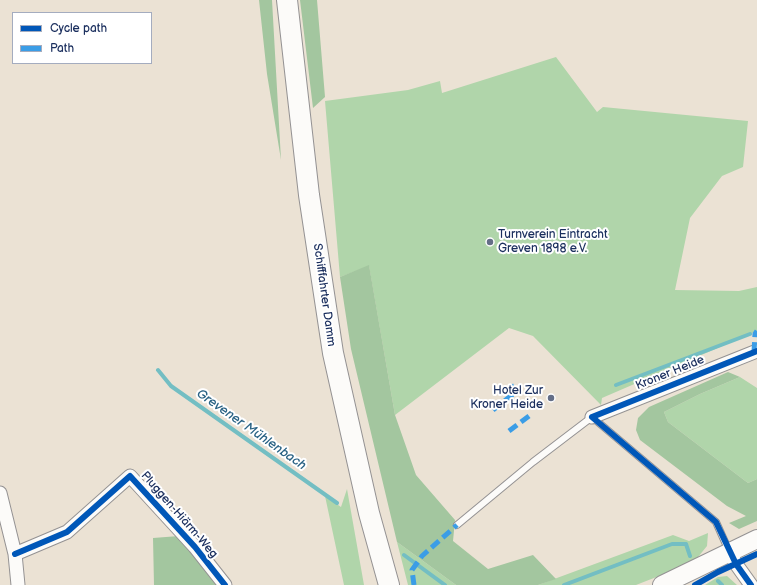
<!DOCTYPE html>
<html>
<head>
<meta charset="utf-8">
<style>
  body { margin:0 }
  #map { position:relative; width:757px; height:585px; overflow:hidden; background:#ebe2d4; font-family:"Balsamiq Sans",sans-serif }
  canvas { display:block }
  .legend { position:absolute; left:12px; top:12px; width:140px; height:52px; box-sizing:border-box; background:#fff; border:1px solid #a4acbf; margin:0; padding:5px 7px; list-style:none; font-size:12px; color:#1b2f5e }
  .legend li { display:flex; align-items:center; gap:8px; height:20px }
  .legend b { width:20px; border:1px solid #a4acbf }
</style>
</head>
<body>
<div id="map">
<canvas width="757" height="585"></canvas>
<ul class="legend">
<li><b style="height:5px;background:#0057b8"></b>Cycle path</li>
<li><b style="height:5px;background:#3b9de6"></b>Path</li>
</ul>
</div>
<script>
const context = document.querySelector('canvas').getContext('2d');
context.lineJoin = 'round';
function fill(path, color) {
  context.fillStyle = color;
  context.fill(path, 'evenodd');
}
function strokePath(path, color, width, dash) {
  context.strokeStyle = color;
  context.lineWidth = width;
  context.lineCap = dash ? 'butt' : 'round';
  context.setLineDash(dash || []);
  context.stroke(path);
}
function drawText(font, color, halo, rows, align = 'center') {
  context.font = font + ' "Balsamiq Sans",sans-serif';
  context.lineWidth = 4;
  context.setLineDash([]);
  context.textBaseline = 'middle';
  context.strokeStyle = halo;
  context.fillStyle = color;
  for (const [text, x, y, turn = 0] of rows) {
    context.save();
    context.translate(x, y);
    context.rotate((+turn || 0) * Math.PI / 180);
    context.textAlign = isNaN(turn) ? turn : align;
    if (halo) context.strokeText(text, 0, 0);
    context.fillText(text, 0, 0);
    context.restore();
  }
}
const green = new Path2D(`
  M 556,57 L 597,112 L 603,107 L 748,121 L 743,167 L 722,176 L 690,218 L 675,290 L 739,291 L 757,287 L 757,331 L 602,398 L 601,405 L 533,336 L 509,328 L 395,415 L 369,266 L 340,277 L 325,101 L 408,90 L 440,81 L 442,93 Z
  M 740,377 L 757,388 L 757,479 L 748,483 L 668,422 L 664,412 L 700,394 Z
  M 347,489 L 364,585 L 344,585 L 325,496 L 341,507 Z
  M 708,533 L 707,546 L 698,557 L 682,567 L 636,585 L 538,585 L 673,535 L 689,541 Z
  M 397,542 L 456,585 L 408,585 Z
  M 727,576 L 737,585 L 705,585 L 718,577 Z`);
const forest = new Path2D(`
  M 259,0 L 272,0 L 281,160 L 267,74 Z
  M 300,0 L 317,0 L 325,97 L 313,108 Z
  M 369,265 L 395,415 L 416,475 L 455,520 L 453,541 L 488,569 L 533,555 L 556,579 L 538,585 L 456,585 L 397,542 L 351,349 L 340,277 Z
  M 728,372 L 740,377 L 700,394 L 664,412 L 668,422 L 748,483 L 757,479 L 757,521 L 739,529 L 729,523 L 746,516 L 727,506 L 640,440 L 636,430 L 638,418 L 649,407 Z
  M 179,536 L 219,585 L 154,585 L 153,538 Z`);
const stream = new Path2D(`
  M 158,370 L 171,386 L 337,503
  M 616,385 L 750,334
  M 404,555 L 445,585
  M 718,581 L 722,585
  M 564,585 L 672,544 L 686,544 L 690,556`);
const service = new Path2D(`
  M 457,525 L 533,462 L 592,417 L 716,522 L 729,551`);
const minor = new Path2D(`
  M 592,417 L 757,351
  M 0,493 L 15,554 L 18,585
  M 730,552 L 736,564 L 751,585
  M 15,554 L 67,532 L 130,476 L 195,547 L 225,585`);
const secondary = new Path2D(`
  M 662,585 L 757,539`);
const primary = new Path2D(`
  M 287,0 L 309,195 L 333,353 L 369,513 L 389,585`);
const quiet = new Path2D(`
  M 754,352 L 755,334 L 757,331
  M 493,410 L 512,395 L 511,384
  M 509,431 L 529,416
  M 414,585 L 412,570 L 422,556 L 457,525`);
const cycleway = new Path2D(`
  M 15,554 L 67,532 L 130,476 L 195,547 L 225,585
  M 695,585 L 718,572 L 757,554
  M 751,585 L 736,564 L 716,522 L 592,417 L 757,351`);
const markers = [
  [490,242,4,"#646e87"],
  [551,398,4,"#646e87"]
];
const poiNames = [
  ["Turnverein Eintracht",498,235],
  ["Greven 1898 e.V.",498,249],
  ["Hotel Zur",543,391,"right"],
  ["Kroner Heide",543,405,"right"]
];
const streetNames = [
  ["Schifffahrter Damm",324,295,82],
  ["Kroner Heide",670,373,-22],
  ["Pluggen-Hiärm-Weg",179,515,49]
];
const waterNames = [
  ["Grevener Mühlenbach",251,430,35]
];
fill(green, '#b0d5aa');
fill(forest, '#a3c69f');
strokePath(stream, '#73bec3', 4);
strokePath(service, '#949293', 8);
strokePath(minor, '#949293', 15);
strokePath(secondary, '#949293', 20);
strokePath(primary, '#949293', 22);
strokePath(service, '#fcfbf9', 6);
strokePath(minor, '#fcfbf9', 13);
strokePath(secondary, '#fcfbf9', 18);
strokePath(primary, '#fcfbf9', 20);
strokePath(quiet, '#3b9de6', 5, [10, 5]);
strokePath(cycleway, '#0057b8', 6);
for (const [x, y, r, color] of markers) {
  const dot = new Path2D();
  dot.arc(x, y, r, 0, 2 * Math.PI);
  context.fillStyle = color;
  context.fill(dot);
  strokePath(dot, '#fff', 1.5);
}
drawText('12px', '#1b2f5e', '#fff', poiNames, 'left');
drawText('12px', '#1b2f5e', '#fff', streetNames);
drawText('italic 13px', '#296284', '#fff', waterNames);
</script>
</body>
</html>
